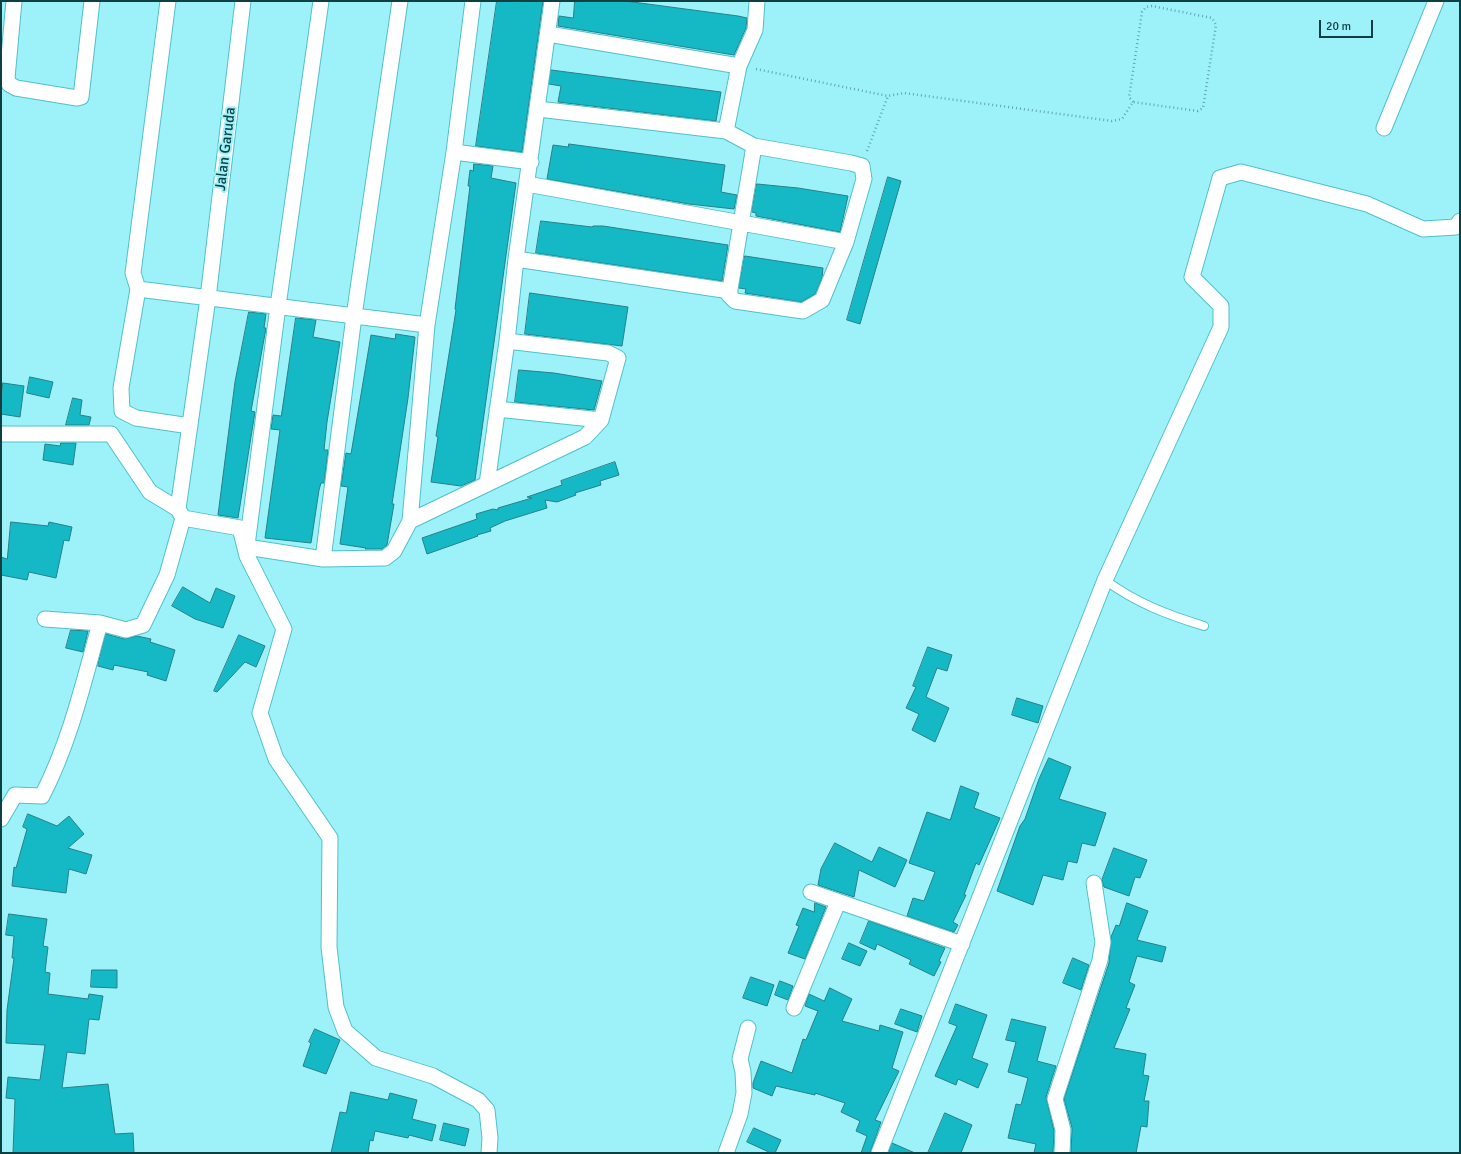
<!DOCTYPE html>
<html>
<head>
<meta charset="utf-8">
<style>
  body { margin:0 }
  #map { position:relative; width:1461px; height:1154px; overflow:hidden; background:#9df1f9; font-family:Signika,sans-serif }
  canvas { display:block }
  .frame { position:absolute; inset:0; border:2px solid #0d3f43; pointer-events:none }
  .scale { position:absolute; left:1319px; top:20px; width:54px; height:18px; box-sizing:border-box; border:2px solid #0d3f43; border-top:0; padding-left:5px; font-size:12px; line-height:14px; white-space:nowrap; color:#0d3f43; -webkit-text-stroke:3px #9df1f9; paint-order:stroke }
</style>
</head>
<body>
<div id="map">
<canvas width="1461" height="1154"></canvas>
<div class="frame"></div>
<div class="scale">20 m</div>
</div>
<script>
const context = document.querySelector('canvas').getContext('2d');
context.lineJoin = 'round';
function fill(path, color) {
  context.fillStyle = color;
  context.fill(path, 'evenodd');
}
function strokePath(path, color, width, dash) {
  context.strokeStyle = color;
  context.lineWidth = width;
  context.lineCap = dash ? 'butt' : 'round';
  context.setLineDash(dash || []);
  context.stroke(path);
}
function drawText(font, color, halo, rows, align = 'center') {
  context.font = font + ' Signika,sans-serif';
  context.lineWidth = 4;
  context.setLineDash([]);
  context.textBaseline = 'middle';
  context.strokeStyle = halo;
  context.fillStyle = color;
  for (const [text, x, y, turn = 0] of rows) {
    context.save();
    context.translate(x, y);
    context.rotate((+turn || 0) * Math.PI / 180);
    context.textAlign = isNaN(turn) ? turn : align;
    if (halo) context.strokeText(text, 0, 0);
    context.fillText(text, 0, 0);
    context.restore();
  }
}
const building = new Path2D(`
  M 497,1 L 543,1 L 522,152 L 476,146 Z
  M 575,1 L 625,1 L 738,16 L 747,18 L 746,28 L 734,55 L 558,26 L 559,16 L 573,18 Z
  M 551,70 L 721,92 L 716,121 L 558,102 L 561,86 L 549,84 Z
  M 569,144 L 725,165 L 721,192 L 737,195 L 734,209 L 689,204 L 547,179 L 553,145 L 568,147 Z
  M 474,164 L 493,166 L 491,178 L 516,183 L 475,480 L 461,486 L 431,482 L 438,437 L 436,436 L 456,310 L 455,309 L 470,186 L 468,186 L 470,170 L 473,171 Z
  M 888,177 L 901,181 L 860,324 L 847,320 Z
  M 757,184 L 798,188 L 848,196 L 840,232 L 756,216 L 756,213 L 752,212 Z
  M 541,221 L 592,227 L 593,226 L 603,226 L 728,245 L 722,281 L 536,253 Z
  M 745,256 L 823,268 L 822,278 L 815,294 L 801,302 L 745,293 L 746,289 L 739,288 Z
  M 530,293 L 628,307 L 622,346 L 525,334 Z
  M 249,312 L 266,314 L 264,328 L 266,328 L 251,411 L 255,412 L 238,518 L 218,515 L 235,382 Z
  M 296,318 L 316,320 L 313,337 L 340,342 L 327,422 L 324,450 L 328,450 L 324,483 L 321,483 L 319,490 L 311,543 L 265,538 L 280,430 L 271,429 L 273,415 L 281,416 Z
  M 396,334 L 415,337 L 408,398 L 392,504 L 394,504 L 387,545 L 382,549 L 365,549 L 366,548 L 340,544 L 348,487 L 341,486 L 346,453 L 351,454 L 371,335 L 395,339 Z
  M 519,370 L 554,373 L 602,381 L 594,410 L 515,402 Z
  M 30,377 L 53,382 L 49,398 L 27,393 Z
  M 3,383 L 24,386 L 20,417 L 1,414 Z
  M 73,398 L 82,400 L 80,415 L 91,417 L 89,425 L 66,425 Z
  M 61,443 L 76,443 L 73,465 L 43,460 L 45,444 L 60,446 Z
  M 615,462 L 619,475 L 600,481 L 601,485 L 575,493 L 576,495 L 557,502 L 545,500 L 547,508 L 505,521 L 490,528 L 491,531 L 477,535 L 478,536 L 427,554 L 422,538 L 477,519 L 476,514 L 493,509 L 498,510 L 498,508 L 532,498 L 527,497 L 562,485 L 561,481 Z
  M 11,522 L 48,526 L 49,522 L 72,527 L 69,541 L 64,540 L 56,578 L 29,572 L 27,580 L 1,575 L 1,557 L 7,559 Z
  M 183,587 L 210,603 L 216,588 L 235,596 L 223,628 L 195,619 L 172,606 Z
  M 71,630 L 88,631 L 83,652 L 66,648 Z
  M 106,634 L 124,639 L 137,636 L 151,639 L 150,642 L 175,650 L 166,681 L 147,675 L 148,672 L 114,665 L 113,670 L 98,666 Z
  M 239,635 L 265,646 L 256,667 L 245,662 L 217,692 L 214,691 Z
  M 928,647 L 952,655 L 947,671 L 937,668 L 926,697 L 949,708 L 935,742 L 912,730 L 919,714 L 906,708 L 916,687 L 913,686 Z
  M 1017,698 L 1043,706 L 1038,723 L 1012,715 Z
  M 1049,758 L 1071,767 L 1059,799 L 1106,813 L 1095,846 L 1082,843 L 1077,863 L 1068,861 L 1063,880 L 1043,875 L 1033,905 L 997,891 L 1020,826 L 1025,819 L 1039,779 Z
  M 961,786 L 979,793 L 974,808 L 1000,818 L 979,865 L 976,863 L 964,895 L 966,895 L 953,922 L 958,925 L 954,932 L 907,916 L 913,898 L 924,901 L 935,872 L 909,863 L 927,812 L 950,820 Z
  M 28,814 L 57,826 L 69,816 L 84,834 L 68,848 L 92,855 L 86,874 L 69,869 L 66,893 L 12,886 L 14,867 L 16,868 L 27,829 L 23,827 Z
  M 835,843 L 872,862 L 879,847 L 907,860 L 895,887 L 859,870 L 854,897 L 818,885 L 821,869 Z
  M 1114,848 L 1147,860 L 1140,878 L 1135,877 L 1129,896 L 1104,887 L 1102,880 Z
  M 815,903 L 826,907 L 805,959 L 788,953 L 799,926 L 796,925 L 803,908 L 814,912 Z
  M 1127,903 L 1148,911 L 1137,940 L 1166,947 L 1162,962 L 1137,956 L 1129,982 L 1135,985 L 1126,1008 L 1130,1009 L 1114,1048 L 1146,1054 L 1143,1075 L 1149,1076 L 1144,1101 L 1149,1101 L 1147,1127 L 1141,1126 L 1136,1153 L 1071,1153 L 1072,1128 L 1064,1099 L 1109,963 L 1111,937 L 1116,925 L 1119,926 Z
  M 9,914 L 47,919 L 43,946 L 48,947 L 45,972 L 50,973 L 48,994 L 88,999 L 89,994 L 103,996 L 99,1020 L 89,1019 L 85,1054 L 67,1052 L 62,1088 L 108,1084 L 115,1134 L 133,1133 L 134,1153 L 13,1153 L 15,1099 L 6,1098 L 8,1077 L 40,1080 L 45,1045 L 6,1043 L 7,1010 L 14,958 L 12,958 L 14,936 L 6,935 Z
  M 869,921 L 945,948 L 939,961 L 941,962 L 934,976 L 909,964 L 911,960 L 877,944 L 875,950 L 860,943 Z
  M 849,943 L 867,951 L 860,966 L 842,959 Z
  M 1073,958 L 1089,965 L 1081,990 L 1063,983 Z
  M 92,970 L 117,970 L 117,988 L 91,987 Z
  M 751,977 L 774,985 L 767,1006 L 743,998 Z
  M 780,981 L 793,986 L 788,1000 L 775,995 Z
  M 830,988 L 852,999 L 842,1021 L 879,1031 L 880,1025 L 903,1032 L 892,1068 L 899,1071 L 875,1120 L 881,1122 L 870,1153 L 861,1153 L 867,1136 L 856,1131 L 860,1121 L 841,1112 L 845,1103 L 815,1093 L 815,1095 L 776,1086 L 772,1096 L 753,1088 L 753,1083 L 761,1061 L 792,1073 L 803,1039 L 806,1040 L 818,1011 L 805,1006 L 809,994 L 824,1001 Z
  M 956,1004 L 987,1015 L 972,1058 L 988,1064 L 978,1088 L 958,1079 L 956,1085 L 935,1076 L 957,1026 L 949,1023 Z
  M 901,1009 L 922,1016 L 917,1032 L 895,1024 Z
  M 1012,1019 L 1046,1027 L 1037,1061 L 1056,1066 L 1046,1097 L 1054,1131 L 1053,1153 L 1034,1153 L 1036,1144 L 1008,1138 L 1016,1104 L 1021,1105 L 1028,1078 L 1008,1072 L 1016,1042 L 1006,1040 Z
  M 315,1029 L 340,1040 L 326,1074 L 303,1066 L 311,1043 L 309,1042 Z
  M 351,1092 L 388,1100 L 390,1093 L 417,1100 L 412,1119 L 436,1125 L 432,1141 L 409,1135 L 408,1138 L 375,1131 L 373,1141 L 370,1140 L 368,1153 L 331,1153 L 340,1112 L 346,1113 Z
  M 945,1113 L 972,1125 L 961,1153 L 928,1153 Z
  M 444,1123 L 469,1129 L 465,1146 L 440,1140 Z
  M 754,1128 L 781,1140 L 775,1153 L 771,1153 L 747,1142 Z
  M 892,1143 L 915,1153 L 889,1153 Z`);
const path = new Path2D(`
  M 756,69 L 888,96 L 904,93 L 1112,121 L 1122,119 L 1133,102 L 1198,111 L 1203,108 L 1216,25 L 1212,18 L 1152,6 L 1146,7 L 1142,12 L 1130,91 L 1129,97 L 1133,102
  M 867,151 L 888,96`);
const service = new Path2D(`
  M 1105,580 C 1136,603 1168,615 1204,626`);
const minor = new Path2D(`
  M 14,1 L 7,78 L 9,84 L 16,88 L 77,98 L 81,97 L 92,1
  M 168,1 L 133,273 L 138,289 L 121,388 L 122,411 L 136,418 L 190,426
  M 548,34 L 739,66
  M 538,109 L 726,131
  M 1384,128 L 1436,1
  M 754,146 L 851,163 L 862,166 L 864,179 L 846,242 L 822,300 L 803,311 L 735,301 L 729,295 L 754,146 L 726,131 L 739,66 L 755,30 L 757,1
  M 454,152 L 531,162
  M 527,184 L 846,242
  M 516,259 L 730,291
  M 138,289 L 427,325
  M 497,409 L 601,420
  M 1,434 L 111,434 L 150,492 L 178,509 L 183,518 L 167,575 L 143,625 L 126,630 L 100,623 L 45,619
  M 487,484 L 585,437 L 601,420 L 618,358 L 608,353 L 507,341
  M 178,509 L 208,298 L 243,1
  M 183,518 L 240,528 L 247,556 L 284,629 L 260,713 L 276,759 L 330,838 L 329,947 L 336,1007 L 345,1031 L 376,1058 L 433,1076 L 478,1100 L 487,1110 L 490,1138 L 489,1153
  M 410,521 L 487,484 L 507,341 L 516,259 L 552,1
  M 247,545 L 278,306 L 321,1
  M 247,547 L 323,559 L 385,558 L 394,551 L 410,521 L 427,325 L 454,152 L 473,1
  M 323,559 L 354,316 L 400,1
  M 1,819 L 15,795 L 42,796 C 70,742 84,681 100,623
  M 811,892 L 962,944
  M 794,1008 L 838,902
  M 726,1153 L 740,1114 L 744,1093 L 743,1072 L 740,1059 L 748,1028
  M 879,1153 L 1105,580 L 1221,327 L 1221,306 L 1192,277 L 1220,178 L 1241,172 L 1367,204 L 1423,229 L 1456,227 L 1460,221
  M 1062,1153 L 1063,1130 L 1055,1099 L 1100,960 L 1103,942 L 1094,883`);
const streetNames = [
  ["Jalan Garuda",226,149,-83]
];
fill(building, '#14b9c5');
strokePath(building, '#278088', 1);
strokePath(service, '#50c1cc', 10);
strokePath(minor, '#50c1cc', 17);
strokePath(path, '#61a6ad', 2.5, [1, 3]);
strokePath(service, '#fff', 8);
strokePath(minor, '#fff', 15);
drawText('15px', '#0d3f43', '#9df1f9', streetNames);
</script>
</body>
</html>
